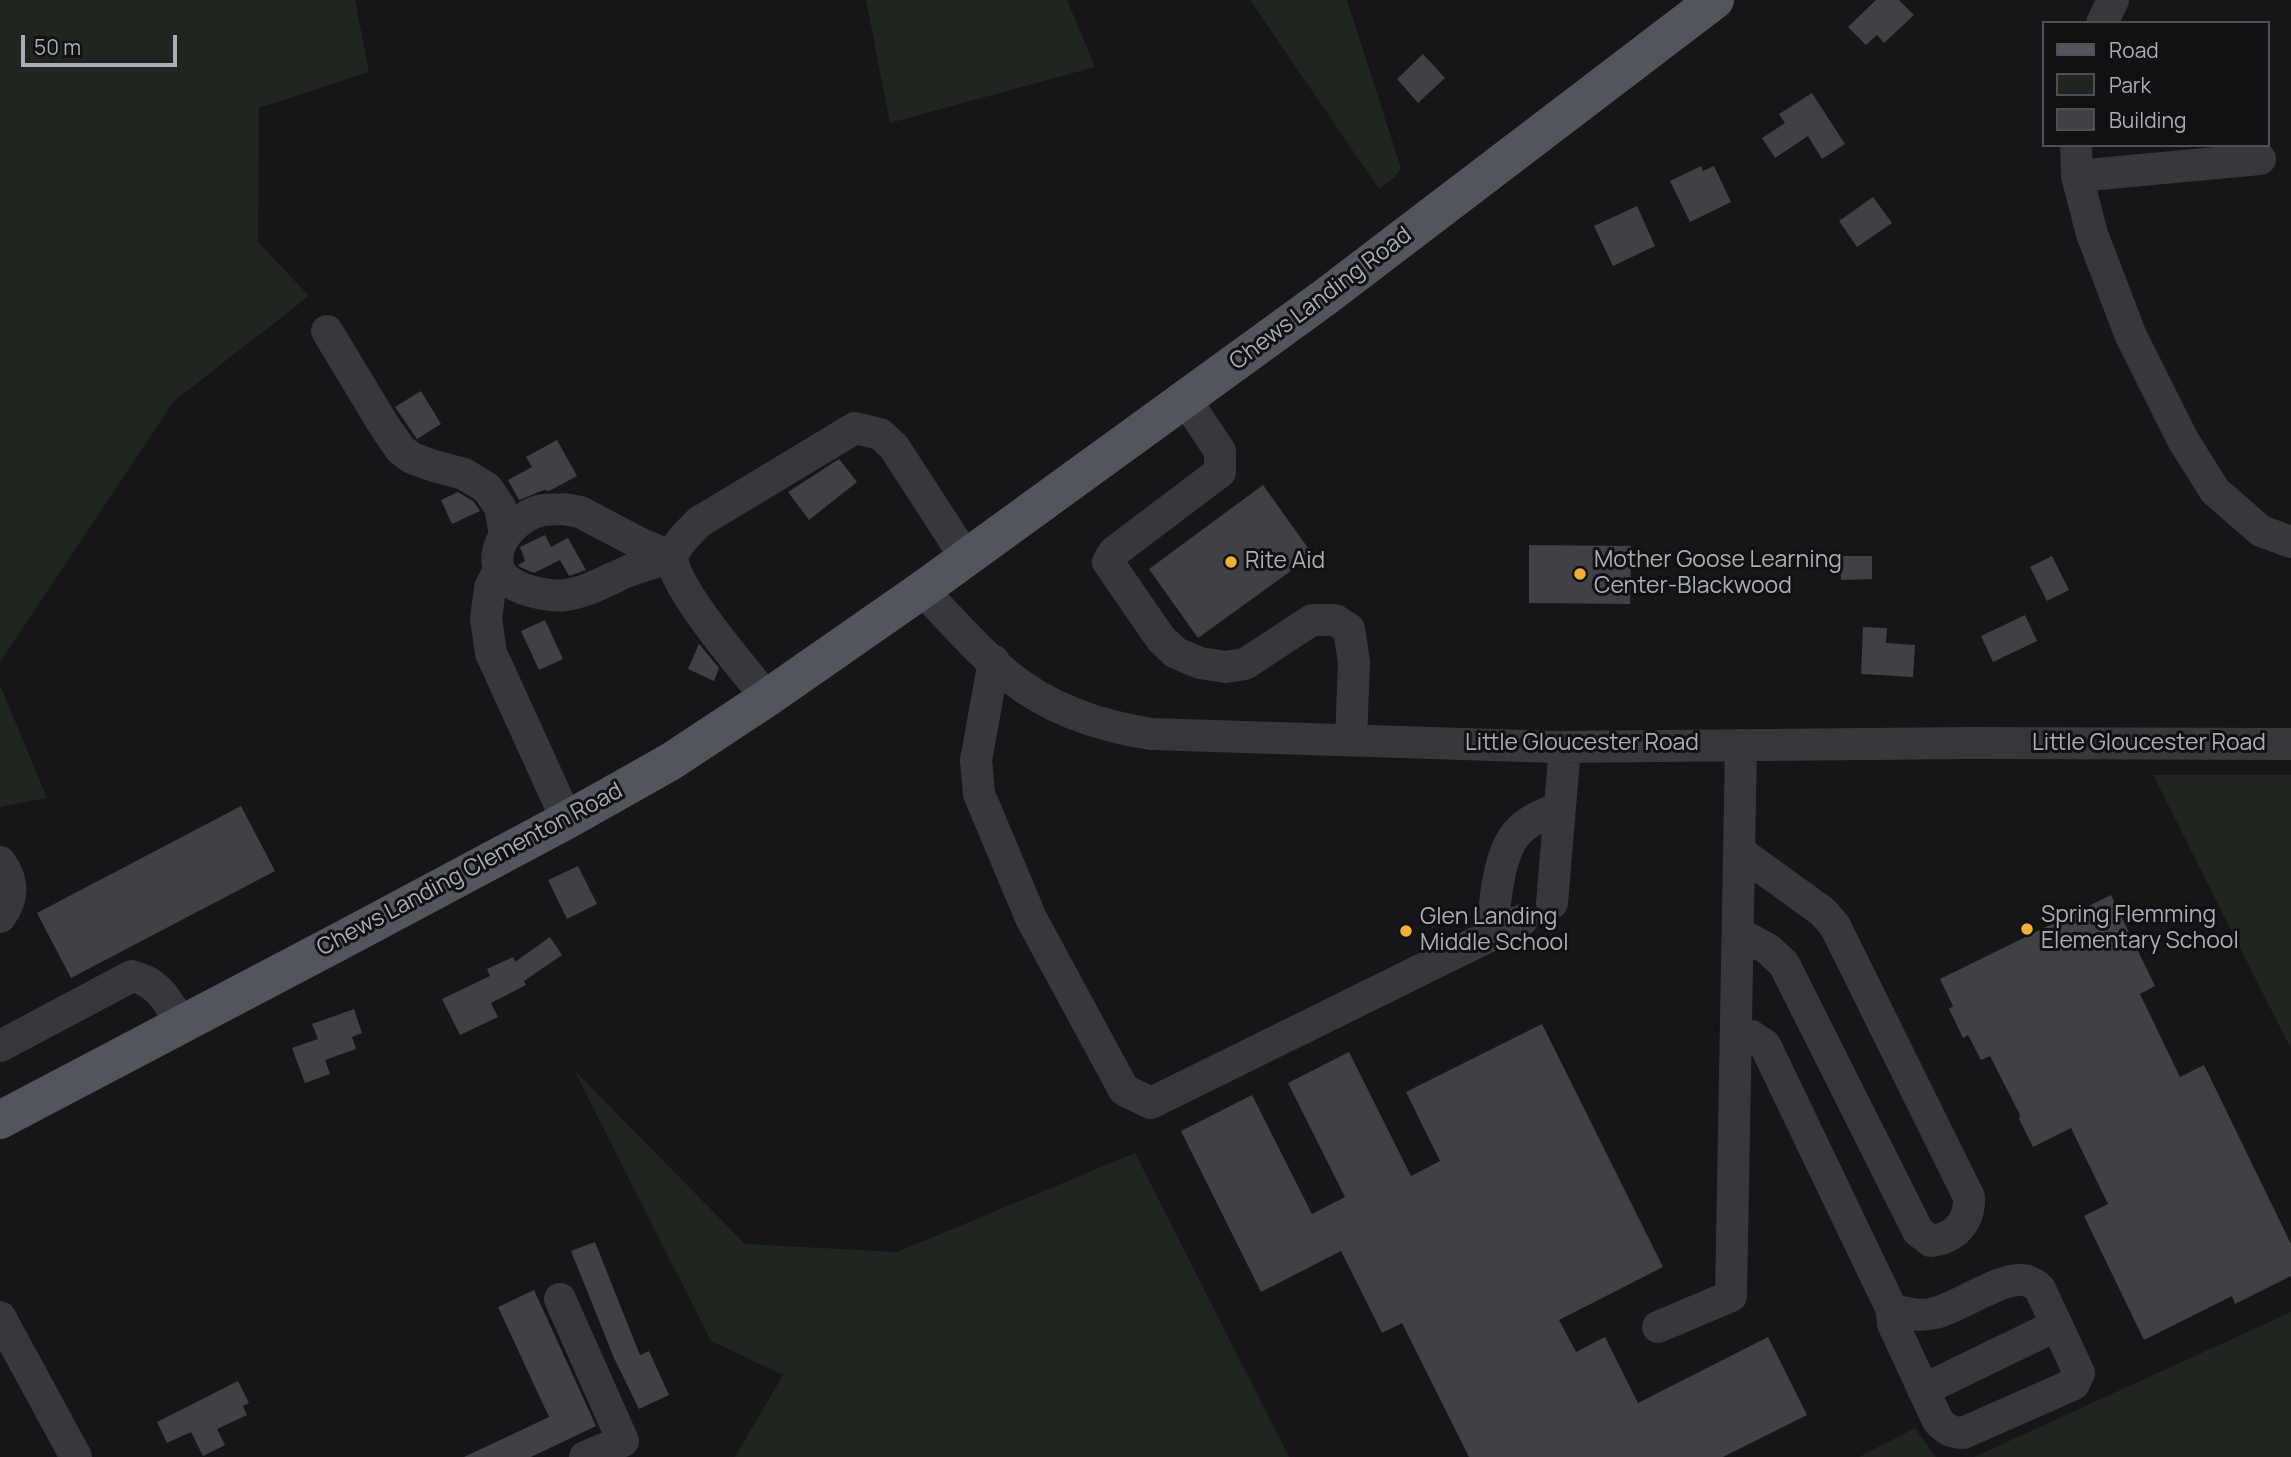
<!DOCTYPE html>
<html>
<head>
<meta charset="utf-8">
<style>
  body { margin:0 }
  #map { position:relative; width:2291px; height:1457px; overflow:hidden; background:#161618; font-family:Manrope,sans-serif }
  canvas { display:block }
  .legend { position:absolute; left:2042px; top:21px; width:228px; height:126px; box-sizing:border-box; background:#111113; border:2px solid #4d4f55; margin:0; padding:9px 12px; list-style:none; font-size:21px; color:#a8adb8 }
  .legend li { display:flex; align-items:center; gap:14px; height:35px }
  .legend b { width:35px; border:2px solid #4d4f55 }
  .scale { position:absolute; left:21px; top:35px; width:156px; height:32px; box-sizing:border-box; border:4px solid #a8adb8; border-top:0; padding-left:9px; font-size:21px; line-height:24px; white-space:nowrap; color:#a8adb8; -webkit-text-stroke:5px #111113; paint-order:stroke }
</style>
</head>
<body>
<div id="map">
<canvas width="2291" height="1457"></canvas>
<ul class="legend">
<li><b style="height:9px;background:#53555c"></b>Road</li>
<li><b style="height:19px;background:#1e261f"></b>Park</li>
<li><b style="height:19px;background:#404145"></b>Building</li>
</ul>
<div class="scale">50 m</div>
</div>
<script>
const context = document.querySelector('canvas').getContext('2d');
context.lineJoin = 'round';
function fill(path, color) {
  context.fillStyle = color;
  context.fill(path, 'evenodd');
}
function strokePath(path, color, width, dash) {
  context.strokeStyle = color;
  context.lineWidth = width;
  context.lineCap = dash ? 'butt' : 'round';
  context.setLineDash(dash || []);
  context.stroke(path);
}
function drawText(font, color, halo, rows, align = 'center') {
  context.font = font + ' Manrope,sans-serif';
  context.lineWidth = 6;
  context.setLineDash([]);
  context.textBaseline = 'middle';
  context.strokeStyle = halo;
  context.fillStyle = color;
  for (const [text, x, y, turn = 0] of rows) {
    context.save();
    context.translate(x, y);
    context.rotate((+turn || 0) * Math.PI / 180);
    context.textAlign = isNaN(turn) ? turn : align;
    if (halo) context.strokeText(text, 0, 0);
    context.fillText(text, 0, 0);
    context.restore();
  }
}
const green = new Path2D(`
  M 0,0 L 355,0 L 369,72 L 259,108 L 258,242 L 309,296 L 174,401 L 0,662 Z
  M 866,0 L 1067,0 L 1095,67 L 890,123 Z
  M 1250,0 L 1347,0 L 1401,168 L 1395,177 L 1379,189 Z
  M 0,685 L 47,798 L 0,807 Z
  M 2153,775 L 2291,775 L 2291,1049 Z
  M 574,1070 L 745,1244 L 897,1252 L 1135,1153 L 1289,1457 L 735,1457 L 783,1375 L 711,1341 Z
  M 2291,1312 L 2291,1457 L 1974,1457 Z
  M 1915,1428 L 1936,1457 L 1859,1457 Z`);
const building = new Path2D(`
  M 1876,0 L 1899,0 L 1914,15 L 1884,43 L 1877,35 L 1866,45 L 1848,27 Z
  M 1423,54 L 1445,78 L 1418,103 L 1397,79 Z
  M 1812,93 L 1845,144 L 1822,159 L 1808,136 L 1775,158 L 1762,138 L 1785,123 L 1779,114 Z
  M 1701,166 L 1703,171 L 1714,166 L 1731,202 L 1690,222 L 1670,181 Z
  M 1873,197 L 1892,223 L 1857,247 L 1839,221 Z
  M 1637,206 L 1655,246 L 1613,266 L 1594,226 Z
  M 421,391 L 441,424 L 417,439 L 395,407 Z
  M 557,440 L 577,476 L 549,491 L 544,490 L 519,500 L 508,480 L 532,467 L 526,457 Z
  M 839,459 L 857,482 L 809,520 L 788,492 Z
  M 1263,485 L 1313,555 L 1198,638 L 1149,569 Z
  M 458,492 L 474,502 L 480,511 L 452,524 L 441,500 Z
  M 545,535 L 551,547 L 568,538 L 586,570 L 569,576 L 560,560 L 534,573 L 520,567 L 518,565 L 525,561 L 520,547 Z
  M 1529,545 L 1631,546 L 1630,604 L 1529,603 Z
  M 1840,556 L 1872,556 L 1872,579 L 1841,580 Z
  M 2052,556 L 2069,590 L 2047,601 L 2030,567 Z
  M 2025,615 L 2037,641 L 1993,662 L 1981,636 Z
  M 545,620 L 563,659 L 539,670 L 521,631 Z
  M 1863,627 L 1887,628 L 1886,643 L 1915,645 L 1913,677 L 1861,674 Z
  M 699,644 L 719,668 L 714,681 L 688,669 Z
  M 241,806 L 275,871 L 71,978 L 37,913 Z
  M 578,866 L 597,904 L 567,919 L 548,880 Z
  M 2111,895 L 2155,986 L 2140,994 L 2180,1077 L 2204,1065 L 2291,1244 L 2291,1276 L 2235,1304 L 2232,1296 L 2144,1340 L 2084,1216 L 2108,1204 L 2071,1128 L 2033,1147 L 2019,1119 L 2020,1115 L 1990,1056 L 1981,1060 L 1968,1035 L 1963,1038 L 1949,1009 L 1953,1006 L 1940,979 Z
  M 550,937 L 562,955 L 524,981 L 526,985 L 491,1003 L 498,1017 L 460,1035 L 442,999 L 490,976 L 487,969 L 513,957 L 515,962 Z
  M 354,1009 L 362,1033 L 352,1037 L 356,1049 L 325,1060 L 330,1074 L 305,1083 L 292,1048 L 318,1039 L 312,1024 Z
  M 1542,1024 L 1663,1267 L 1559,1320 L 1576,1352 L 1605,1337 L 1638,1403 L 1768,1337 L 1807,1415 L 1723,1457 L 1469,1457 L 1402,1323 L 1382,1333 L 1341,1251 L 1261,1292 L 1181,1131 L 1252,1095 L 1312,1214 L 1345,1197 L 1288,1083 L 1349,1052 L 1411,1176 L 1440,1161 L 1406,1092 Z
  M 595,1242 L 640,1355 L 649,1351 L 669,1395 L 639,1409 L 614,1358 L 571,1251 Z
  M 534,1290 L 596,1426 L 531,1457 L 464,1457 L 549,1417 L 498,1307 Z
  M 238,1381 L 249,1403 L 243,1406 L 247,1415 L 217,1429 L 225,1445 L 203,1456 L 191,1432 L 167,1443 L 157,1422 Z`);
const minor = new Path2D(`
  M 2102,23 L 2113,0
  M 2076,145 L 2077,176 L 2092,234 L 2131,336 L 2183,440 L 2215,491 L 2261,531 L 2291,542
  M 2077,176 L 2260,159
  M 327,331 L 385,427 L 401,450 L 412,458 L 434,466 L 464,474 L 487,488 L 500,507 L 505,534
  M 1185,399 L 1220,451 L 1220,472 L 1114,552 L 1108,562 L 1161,639 L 1176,653 L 1200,663 L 1226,667 L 1245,664 L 1312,620 L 1335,620 L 1349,629 L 1354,662 L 1351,740
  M 564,509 L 580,512 L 639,543 L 672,557 C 657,562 641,566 626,572 C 606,581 587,592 566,595 C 548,597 505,589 499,569 C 490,542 519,515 543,510 C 549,509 557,510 564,509 Z
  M 499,570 L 490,588 L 486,619 L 491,653 L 567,820
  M 922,590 C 950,618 980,654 1011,678 C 1051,710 1100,726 1151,734 L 1556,747 L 1971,743 L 2291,744
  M 994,661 L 976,760 L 979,794 L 1031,918 L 1124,1090 L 1151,1103 L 1522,920
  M 767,698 C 749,675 667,581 673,556 C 676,543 691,531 699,522 L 855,428 L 880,434 L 894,447 L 966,558
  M 0,862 C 14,881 14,898 0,917
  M 1552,903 L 1565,747
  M 1738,933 L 1768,949 L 1784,964 L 1918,1231 L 1931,1241 C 1955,1238 1970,1222 1969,1197 L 1835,926 L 1823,912 L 1740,852
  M 1493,934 C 1494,906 1498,854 1517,833 C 1528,820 1544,814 1559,808
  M 1736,1033 L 1751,1036 L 1765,1045 L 1892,1310 L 1893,1324 L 1938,1421 C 1946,1429 1952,1433 1963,1433 L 2074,1384 L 2079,1373 L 2040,1289 C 2035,1284 2029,1280 2021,1280 C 2000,1278 1959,1307 1935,1313 C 1919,1317 1907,1313 1892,1310
  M 0,1046 L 132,976 C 159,982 168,1002 181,1023
  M 560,1299 L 623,1441 L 585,1457
  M 0,1317 L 76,1457
  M 1658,1327 L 1731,1296 L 1741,745
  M 1923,1390 L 2057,1325`);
const major = new Path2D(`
  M 0,1120 L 346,938 L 567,820 L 670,762 L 767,698 L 922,590 L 1324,298 L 1715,0`);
const markers = [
  [1231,562,7,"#f2b134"],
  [1580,574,7,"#f2b134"],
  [2027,929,7,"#f2b134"],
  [1406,931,7,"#f2b134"]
];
const streetNames = [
  ["Chews Landing Road",1321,299,-37],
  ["Little Gloucester Road",1582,744],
  ["Little Gloucester Road",2149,744],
  ["Chews Landing Clementon Road",470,870,-28]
];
const poiNames = [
  ["Mother Goose Learning",1594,561],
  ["Center-Blackwood",1594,587],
  ["Rite Aid",1245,562],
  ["Spring Flemming",2041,916],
  ["Elementary School",2041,942],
  ["Glen Landing",1420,918],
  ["Middle School",1420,944]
];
fill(green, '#1e261f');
fill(building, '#404145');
strokePath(minor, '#37383d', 32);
strokePath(major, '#53555c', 38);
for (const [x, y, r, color] of markers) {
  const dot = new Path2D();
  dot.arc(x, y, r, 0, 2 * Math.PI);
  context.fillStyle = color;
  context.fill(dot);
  strokePath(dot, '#111113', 2.5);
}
drawText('23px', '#a8adb8', '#111113', streetNames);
drawText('23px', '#a8adb8', '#111113', poiNames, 'left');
</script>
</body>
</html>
